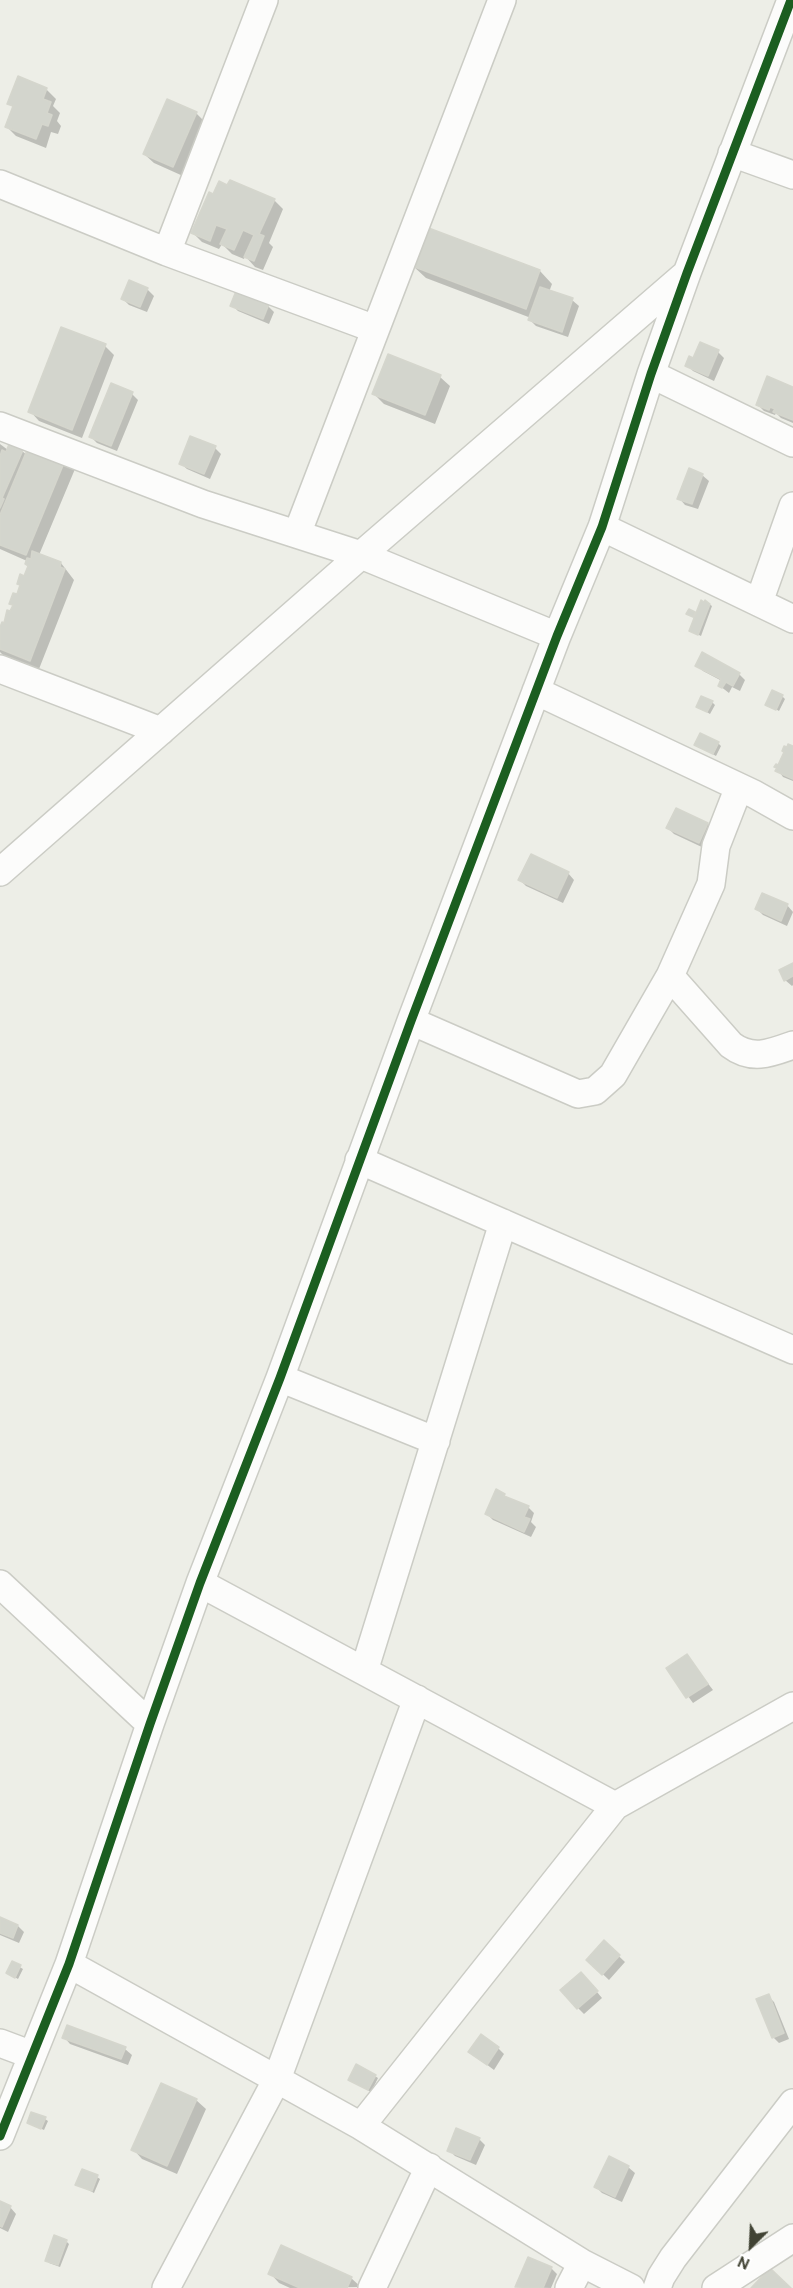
<!DOCTYPE html>
<html>
<head>
<meta charset="utf-8">
<style>
  body { margin:0 }
  #map { position:relative; width:793px; height:2288px; overflow:hidden; background:#edeee7; font-family:Cabin,sans-serif }
  canvas { display:block }
  .north { position:absolute; left:721px; top:2216px; width:60px; height:60px; -webkit-text-stroke:4px #fff; paint-order:stroke; rotate:204deg; font-size:16px; font-weight:700; line-height:24px; text-align:center; color:#414334 }
  .north::after { content:''; display:block; margin:auto; width:21px; height:27px; background:#414334; clip-path:polygon(50% 0,100% 100%,50% 72%,0 100%) }
</style>
</head>
<body>
<div id="map">
<canvas width="793" height="2288"></canvas>
<div class="north">N</div>
</div>
<script>
const context = document.querySelector('canvas').getContext('2d');
context.lineJoin = 'round';
function fill(path, color) {
  context.fillStyle = color;
  context.fill(path, 'evenodd');
}
function strokePath(path, color, width, dash) {
  context.strokeStyle = color;
  context.lineWidth = width;
  context.lineCap = dash ? 'butt' : 'round';
  context.setLineDash(dash || []);
  context.stroke(path);
}
const shadow = new Path2D(`
  M 46,89 L 56,99 L 53,106 L 60,113 L 57,121 L 61,126 L 58,134 L 51,132 L 46,148 L 16,136 L 7,127 L 14,108 L 9,103 Z
  M 196,113 L 206,123 L 183,176 L 154,163 L 144,154 Z
  M 214,196 L 274,200 L 283,209 L 269,243 L 273,247 L 263,270 L 255,267 L 245,256 L 244,259 L 232,254 L 222,244 L 219,249 L 202,242 L 193,233 Z
  M 427,229 L 540,271 L 552,284 L 549,292 L 572,300 L 579,306 L 568,337 L 536,326 L 530,320 L 531,318 L 426,278 L 413,266 Z
  M 130,282 L 147,289 L 154,296 L 147,312 L 129,305 L 123,299 Z
  M 232,305 L 268,306 L 274,312 L 269,324 L 238,311 Z
  M 105,346 L 114,355 L 82,438 L 39,421 L 30,411 Z
  M 718,352 L 724,358 L 714,381 L 693,371 L 687,365 Z
  M 440,377 L 450,386 L 435,424 L 384,404 L 374,394 Z
  M 793,388 L 793,423 L 781,418 L 776,413 L 775,415 L 764,411 L 758,405 Z
  M 132,394 L 138,400 L 117,451 L 97,443 L 91,437 Z
  M 0,444 L 8,450 L 22,451 L 27,455 L 31,445 L 75,469 L 39,555 L 61,563 L 74,580 L 39,669 L 4,656 L 0,652 L 0,631 L 11,613 L 14,606 L 11,603 L 18,596 L 29,567 L 27,561 L 0,549 Z
  M 215,448 L 221,454 L 210,479 L 187,469 L 180,463 Z
  M 702,475 L 709,481 L 698,509 L 685,505 L 679,498 Z
  M 709,604 L 712,606 L 701,636 L 691,631 L 696,618 L 688,614 L 694,613 L 697,616 Z
  M 697,665 L 739,674 L 745,680 L 740,691 L 732,687 L 729,693 L 720,686 L 722,681 L 703,671 Z
  M 782,696 L 785,699 L 779,711 L 767,704 Z
  M 712,702 L 715,705 L 710,714 L 698,707 Z
  M 718,743 L 721,746 L 716,756 L 696,745 Z
  M 793,747 L 793,781 L 783,777 L 776,767 L 779,767 L 785,752 Z
  M 708,824 L 714,830 L 706,849 L 674,834 L 668,828 Z
  M 568,873 L 574,880 L 563,903 L 526,886 L 520,880 Z
  M 787,905 L 793,912 L 787,926 L 763,915 L 757,909 Z
  M 793,964 L 793,985 L 792,986 L 785,980 Z
  M 504,1495 L 509,1499 L 528,1507 L 534,1513 L 531,1522 L 536,1527 L 531,1537 L 493,1520 L 487,1514 Z
  M 687,1656 L 713,1690 L 693,1703 L 668,1669 Z
  M 0,1919 L 18,1926 L 24,1932 L 19,1943 L 0,1935 Z
  M 604,1942 L 625,1962 L 609,1980 L 588,1960 Z
  M 13,1963 L 23,1969 L 18,1979 L 8,1973 Z
  M 587,1980 L 602,1998 L 584,2014 L 578,2008 Z
  M 768,1996 L 774,2002 L 789,2039 L 779,2043 L 773,2037 Z
  M 64,2037 L 125,2049 L 132,2055 L 128,2065 L 70,2044 Z
  M 498,2048 L 504,2054 L 494,2070 L 470,2052 Z
  M 375,2076 L 378,2078 L 371,2092 L 353,2082 Z
  M 196,2100 L 206,2109 L 177,2174 L 142,2159 L 133,2149 Z
  M 45,2119 L 48,2121 L 44,2130 L 29,2123 Z
  M 479,2139 L 485,2145 L 476,2165 L 455,2156 L 449,2150 Z
  M 628,2167 L 635,2173 L 622,2202 L 602,2193 L 596,2187 Z
  M 97,2177 L 100,2179 L 94,2193 L 77,2184 Z
  M 0,2203 L 10,2207 L 16,2214 L 8,2232 L 0,2228 Z
  M 66,2241 L 69,2244 L 60,2267 L 49,2263 L 47,2260 Z
  M 551,2268 L 557,2274 L 551,2288 L 517,2287 Z
  M 270,2273 L 351,2278 L 361,2287 L 290,2288 L 279,2283 Z`);
const building = new Path2D(`
  M 18,76 L 47,88 L 43,99 L 51,102 L 47,113 L 52,115 L 48,126 L 42,124 L 36,139 L 5,127 L 13,106 L 7,104 Z
  M 167,99 L 197,112 L 173,167 L 143,154 Z
  M 230,180 L 275,199 L 259,234 L 264,236 L 254,261 L 244,257 L 254,235 L 243,230 L 234,250 L 220,244 L 227,229 L 216,225 L 210,241 L 191,233 L 209,192 L 213,194 L 219,181 L 227,185 Z
  M 426,227 L 540,270 L 526,309 L 412,266 Z
  M 129,280 L 148,288 L 140,307 L 121,299 Z
  M 540,287 L 573,298 L 562,332 L 528,320 Z
  M 236,291 L 269,304 L 263,319 L 230,306 Z
  M 61,327 L 106,344 L 72,430 L 28,412 Z
  M 700,342 L 719,350 L 708,376 L 685,366 L 689,356 L 693,358 Z
  M 388,354 L 441,375 L 425,415 L 372,394 Z
  M 767,376 L 793,387 L 793,420 L 773,412 L 775,409 L 770,407 L 769,410 L 756,405 Z
  M 111,383 L 133,392 L 111,446 L 89,437 Z
  M 190,436 L 216,446 L 204,474 L 179,464 Z
  M 30,443 L 66,458 L 26,555 L 0,545 L 0,515 Z
  M 9,444 L 23,450 L 2,498 L 4,499 L 0,508 L 0,456 L 2,450 L 6,452 Z
  M 689,468 L 703,474 L 692,504 L 677,499 Z
  M 32,551 L 61,562 L 60,567 L 65,569 L 30,661 L 0,649 L 0,627 L 2,622 L 4,623 L 7,610 L 10,611 L 13,605 L 9,604 L 13,593 L 17,594 L 20,585 L 17,584 L 20,574 L 24,576 L 28,566 L 25,564 L 27,558 L 31,559 Z
  M 701,600 L 704,602 L 705,600 L 710,604 L 698,635 L 689,631 Z
  M 689,609 L 695,612 L 693,617 L 686,614 Z
  M 702,652 L 740,673 L 733,686 L 726,682 L 722,688 L 718,686 L 721,679 L 695,666 Z
  M 772,690 L 783,695 L 776,710 L 765,705 Z
  M 701,696 L 713,701 L 707,712 L 696,707 Z
  M 700,733 L 719,742 L 713,754 L 694,745 Z
  M 788,744 L 793,746 L 793,779 L 775,771 L 777,768 L 774,767 L 776,764 L 778,765 L 784,752 L 782,751 L 784,746 L 787,747 Z
  M 676,808 L 708,823 L 699,843 L 666,828 Z
  M 531,854 L 569,872 L 557,898 L 518,880 Z
  M 762,893 L 788,904 L 781,921 L 755,909 Z
  M 793,963 L 793,976 L 784,981 L 779,970 Z
  M 496,1489 L 505,1494 L 504,1496 L 529,1506 L 524,1517 L 530,1519 L 524,1532 L 485,1514 Z
  M 687,1654 L 708,1684 L 686,1698 L 666,1668 Z
  M 0,1917 L 18,1925 L 13,1938 L 0,1933 Z
  M 604,1940 L 620,1955 L 602,1975 L 586,1960 Z
  M 12,1961 L 21,1965 L 15,1978 L 6,1973 Z
  M 581,1972 L 598,1991 L 577,2009 L 560,1990 Z
  M 769,1994 L 784,2033 L 772,2038 L 756,1999 Z
  M 67,2025 L 126,2047 L 121,2059 L 62,2038 Z
  M 481,2034 L 499,2047 L 487,2065 L 468,2052 Z
  M 356,2064 L 376,2075 L 368,2090 L 348,2080 Z
  M 161,2083 L 197,2099 L 167,2166 L 131,2150 Z
  M 31,2112 L 46,2117 L 41,2129 L 27,2123 Z
  M 456,2128 L 480,2138 L 470,2160 L 447,2151 Z
  M 609,2156 L 629,2166 L 615,2197 L 594,2187 Z
  M 82,2169 L 98,2175 L 92,2191 L 75,2185 Z
  M 0,2201 L 11,2206 L 2,2227 L 0,2226 Z
  M 54,2235 L 67,2240 L 58,2265 L 45,2261 Z
  M 281,2245 L 352,2277 L 347,2288 L 300,2288 L 268,2274 Z
  M 528,2257 L 552,2267 L 543,2288 L 515,2287 Z
  M 770,2268 L 791,2288 L 751,2288 Z`);
const minor = new Path2D(`
  M 732,153 L 793,175
  M 0,184 L 167,252 L 375,329
  M 167,252 L 264,0
  M 651,374 L 793,443
  M 0,426 L 203,504 L 361,555 L 557,636
  M 602,527 L 793,619
  M 297,534 L 502,0
  M 759,602 L 793,506
  M 0,669 L 161,731
  M 536,691 L 754,794 L 793,816
  M 0,872 L 361,555 L 686,274
  M 670,976 L 731,1045 C 752,1061 771,1053 793,1045
  M 411,1021 L 578,1094 L 595,1091 L 613,1075 L 670,976 L 711,884 L 716,846 L 739,787
  M 359,1160 L 793,1350
  M 280,1378 L 436,1441
  M 200,1583 L 615,1806
  M 0,1584 L 150,1724
  M 364,1671 L 503,1223
  M 69,1964 L 361,2126 L 582,2263 L 631,2288
  M 0,2043 L 32,2055
  M 361,2126 L 615,1806 L 793,1706
  M 0,2136 L 69,1964 L 150,1724 L 200,1583 L 280,1378 L 411,1021 L 557,636 L 602,527 L 651,374 L 687,273 L 791,0
  M 166,2288 L 277,2079 L 417,1699
  M 372,2288 L 429,2167
  M 569,2288 L 582,2263
  M 657,2288 L 661,2277 L 673,2258 L 793,2103
  M 716,2288 L 793,2238`);
const cycleway = new Path2D(`
  M 0,2136 L 69,1964 L 150,1724 L 200,1583 L 280,1378 L 411,1021 L 557,636 L 602,527 L 651,374 L 687,273 L 791,0`);
fill(shadow, '#0003');
fill(building, '#d3d5cd');
strokePath(building, '#d5d6cd', 1.5);
strokePath(minor, '#cbccc5', 30);
strokePath(minor, '#fcfcfb', 27);
strokePath(cycleway, '#1b5e20', 9);
</script>
</body>
</html>
